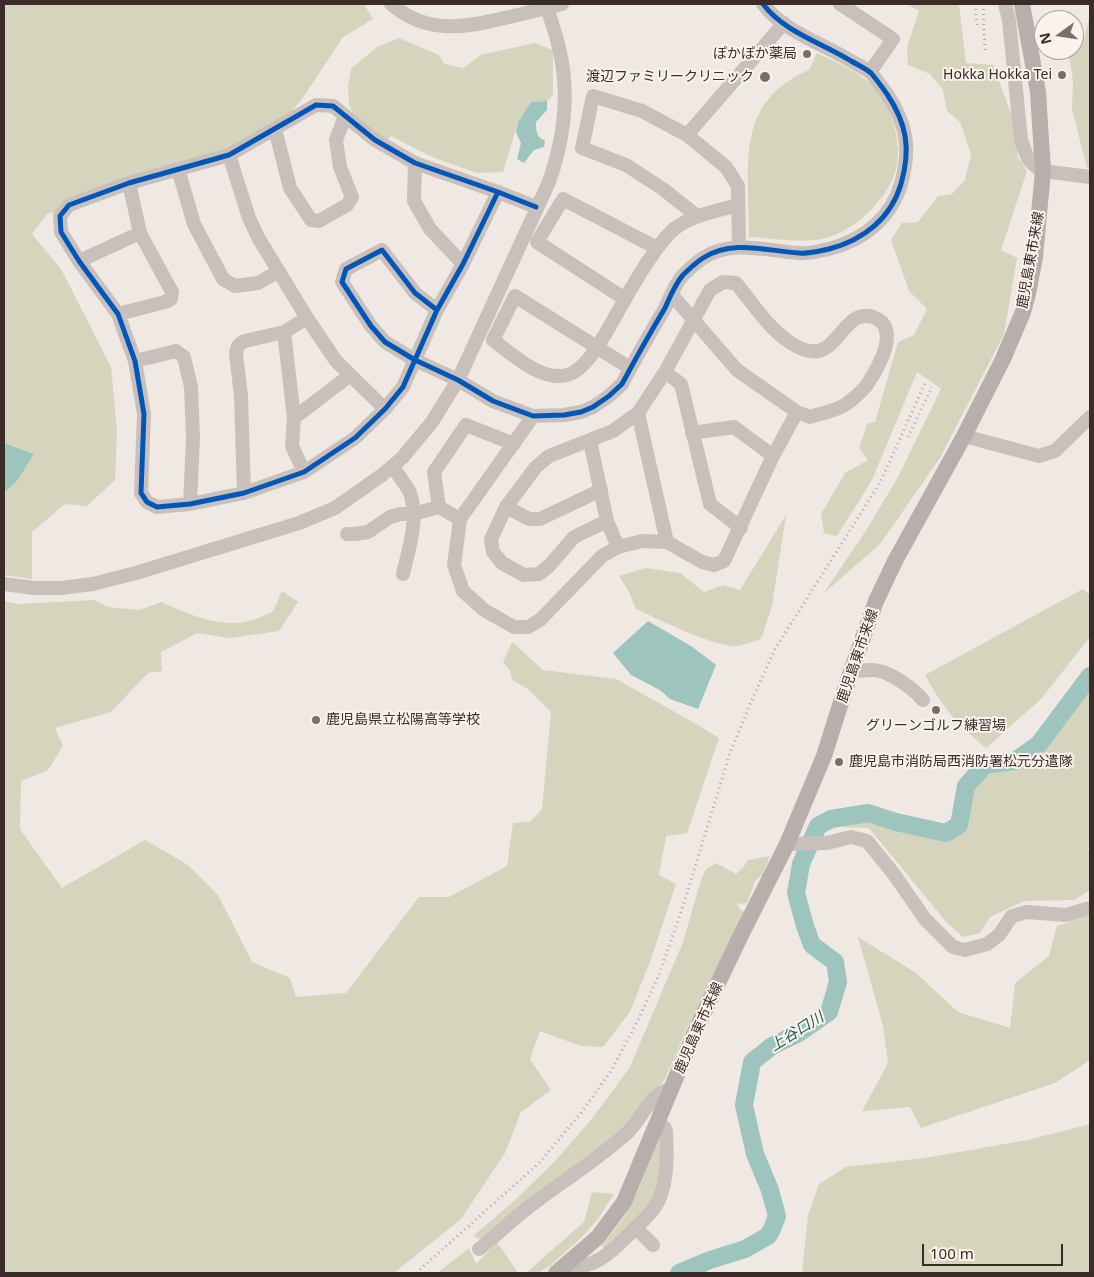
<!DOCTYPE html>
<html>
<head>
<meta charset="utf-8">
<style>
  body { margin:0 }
  #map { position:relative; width:1094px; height:1277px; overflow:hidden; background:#f0e8e3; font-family:"Noto Sans",sans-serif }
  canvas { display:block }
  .frame { position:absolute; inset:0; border:5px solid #3b2c29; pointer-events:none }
  .north { position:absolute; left:1034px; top:10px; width:50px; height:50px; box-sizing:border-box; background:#fbf2ec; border:1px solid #aea39e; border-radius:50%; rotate:256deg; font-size:14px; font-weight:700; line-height:20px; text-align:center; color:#3b2c29 }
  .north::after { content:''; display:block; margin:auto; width:18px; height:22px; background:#7a6e6a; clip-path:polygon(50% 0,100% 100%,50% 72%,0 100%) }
  .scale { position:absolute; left:922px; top:1244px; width:141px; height:22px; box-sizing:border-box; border:2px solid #3b2c29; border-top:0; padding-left:6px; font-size:15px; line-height:18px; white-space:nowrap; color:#3b2c29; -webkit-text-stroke:4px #fbf2ec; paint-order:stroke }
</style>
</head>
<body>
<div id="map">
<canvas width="1094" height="1277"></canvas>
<div class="frame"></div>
<div class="north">N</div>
<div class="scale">100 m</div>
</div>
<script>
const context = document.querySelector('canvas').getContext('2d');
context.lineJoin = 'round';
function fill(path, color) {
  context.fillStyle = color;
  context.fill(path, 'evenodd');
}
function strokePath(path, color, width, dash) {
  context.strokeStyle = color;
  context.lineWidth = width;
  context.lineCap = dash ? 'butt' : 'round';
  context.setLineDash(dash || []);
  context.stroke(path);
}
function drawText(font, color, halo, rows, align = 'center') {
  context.font = font + ' "Noto Sans","Noto Sans JP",sans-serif';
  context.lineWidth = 4;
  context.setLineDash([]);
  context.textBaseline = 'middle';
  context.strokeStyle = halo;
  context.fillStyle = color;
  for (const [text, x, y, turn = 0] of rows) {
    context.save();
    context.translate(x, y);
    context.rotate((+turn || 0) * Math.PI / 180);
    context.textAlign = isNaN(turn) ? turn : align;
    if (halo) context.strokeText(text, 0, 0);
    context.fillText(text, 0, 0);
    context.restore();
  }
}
const green = new Path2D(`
  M 4,4 L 364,4 L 373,19 L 343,37 L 302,99 L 284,120 L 247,144 L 175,163 L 127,179 L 72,206 L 47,214 L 32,234 L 61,269 L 111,367 L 117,430 L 115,480 L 87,506 L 65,504 L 32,532 L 32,579 L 4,575 L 4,493 L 18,480 L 34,454 L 4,443 Z
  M 907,4 L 959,4 L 966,63 L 993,65 L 1016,127 L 1018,158 L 1027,171 L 1001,250 L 1017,258 L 1004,334 L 940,458 L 880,544 L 823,594 L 867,529 L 898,477 L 941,389 L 917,372 L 872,480 L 837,536 L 824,533 L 821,514 L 845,473 L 868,460 L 859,448 L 867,424 L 875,422 L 898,342 L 914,335 L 927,309 L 909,291 L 891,240 L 902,223 L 918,222 L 938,196 L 952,194 L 965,180 L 971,154 L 960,122 L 947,111 L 943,90 L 930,74 L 908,65 L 907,47 L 919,11 Z
  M 1090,13 L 1090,169 L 1087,168 L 1072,109 L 1073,81 L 1069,55 L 1085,36 Z
  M 399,38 L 439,55 L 444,64 L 464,68 L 480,55 L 535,43 L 553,50 L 553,95 L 547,101 L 531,102 L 518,122 L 503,172 L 477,173 L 432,157 L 391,136 L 385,143 L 355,120 L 349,104 L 348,87 L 351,69 L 377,47 Z
  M 817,53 C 835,62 858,71 873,86 C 891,105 901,138 897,164 C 892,196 856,230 826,238 C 804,244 772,238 749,237 C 750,169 732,103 809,70 Z
  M 786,515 L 772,606 L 761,639 C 754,641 745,645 738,646 C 716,648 658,619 636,609 L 628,590 L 619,576 L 646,568 L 680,573 L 704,592 L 723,585 L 740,590 Z
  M 1083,589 L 1090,595 L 1090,637 L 1041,699 L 986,748 C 957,724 943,708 925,675 Z
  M 282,591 L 298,602 L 279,631 L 229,638 L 197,633 L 161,652 L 162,671 L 148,673 L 111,712 L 55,728 L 63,746 L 48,770 L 21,781 L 20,829 L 62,888 L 145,840 L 188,865 L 218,895 L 252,962 L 290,978 L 296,997 L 346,993 L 419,897 L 449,897 L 507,866 L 513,823 L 530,822 L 542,809 L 551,712 L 528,689 L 512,680 L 510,671 L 503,662 L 512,642 L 543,670 L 616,679 L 698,725 L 719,738 L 687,833 L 666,836 L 659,875 L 676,884 L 651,959 L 630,1012 L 603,1047 L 581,1046 L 540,1031 L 530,1059 L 551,1090 L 521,1112 L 505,1153 L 461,1219 L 394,1273 L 4,1273 L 4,601 L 18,604 L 94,600 L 108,607 L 139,610 L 162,602 C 191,616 230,632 261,617 C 264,615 269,614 272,612 C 276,607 279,597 282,591 Z
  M 1090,685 L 1090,845 L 1088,849 L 1090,851 L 1090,890 L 1074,900 L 1024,901 L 990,917 L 980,933 L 963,937 L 947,923 L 869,828 L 841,827 L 867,818 L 948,839 L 962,829 L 970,789 L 986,772 L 1017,765 L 1045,748 Z
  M 770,856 L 763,874 L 755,881 L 747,903 L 737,904 L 740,909 L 745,912 L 689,1024 L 665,1079 L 626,1127 L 483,1240 L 473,1236 L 514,1201 L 555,1161 L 591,1120 L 630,1067 L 683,942 L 701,880 L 706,869 L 716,863 L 736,874 L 745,865 L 748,860 Z
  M 1090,915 L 1090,1060 L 1055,1083 L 921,1128 L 910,1107 L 862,1111 L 888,1063 L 883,1026 L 858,937 L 916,973 L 958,1012 L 1010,1028 L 1015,983 L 1049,956 L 1057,926 Z
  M 1090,1124 L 1090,1273 L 802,1273 L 808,1215 L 819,1184 L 846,1167 L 924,1158 L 1028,1140 Z
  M 661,1133 L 662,1169 L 653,1202 L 606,1250 L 602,1246 L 624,1217 L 637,1193 Z
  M 592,1192 L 614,1194 L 598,1219 L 580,1239 L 551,1265 L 538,1273 L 522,1273 L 527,1272 L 584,1222 Z
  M 497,1242 L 518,1273 L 437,1273 L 469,1248 L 476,1264 Z`);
const water = new Path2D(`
  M 547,101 L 547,110 L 536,122 C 536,130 536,138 545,140 L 544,147 L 534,150 L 524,163 L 517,159 L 521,143 L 516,132 L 518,122 L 531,102 Z
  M 4,443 L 34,454 L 18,480 L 4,493 Z
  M 648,621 L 691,646 L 716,665 L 698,709 L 670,699 L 660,690 L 631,675 L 613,653 Z`);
const river = new Path2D(`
  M 679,1273 L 710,1260 L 745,1249 L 768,1236 L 772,1229 L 777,1216 L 770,1190 L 755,1154 L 744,1105 L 752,1062 L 772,1046 L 799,1033 L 829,1012 L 838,982 L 835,962 L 812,945 L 805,926 L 796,893 L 801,864 L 818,826 L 831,819 L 868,813 L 896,822 L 946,833 L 959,825 L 966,786 L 985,765 L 1015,761 L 1039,744 L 1090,676`);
const minor = new Path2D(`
  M 391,4 C 428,36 466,27 509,17 C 526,13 544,9 562,4
  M 840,4 L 893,39 L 870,72
  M 1005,4 L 1009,20 L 1021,140 L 1028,159 L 1035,166 L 1043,171 L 1090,177
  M 275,129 L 290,188 L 311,220 L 319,221 L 347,205 L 352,197 L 340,167 L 336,140 L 345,116
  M 687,135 L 642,111 L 593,96 L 582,148 L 626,165 L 663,189 L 697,216
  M 229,155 L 249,218 L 259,239 L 307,318 L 336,361 L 385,409
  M 415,163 L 414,201 L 430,229 L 463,264
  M 178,169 L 194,224 L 223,279 L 235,286 L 258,283 L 279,271
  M 498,192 L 463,264 L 437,310 L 403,387 L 385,409 L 355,438 L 304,472 L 244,493 L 190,504 L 157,507 L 147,502 L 141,493 L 144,414 L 135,361 L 118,314 L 79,261 L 61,232 L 60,216 L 69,205 L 129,183 L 229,155 L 316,105 L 333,106 L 375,140 L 415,163 L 498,192 L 536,207
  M 739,247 L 738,186 L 726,167 L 687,135 L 784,23
  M 79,261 L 140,233
  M 625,299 L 537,242 L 563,199 L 657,248
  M 437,310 L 415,293 L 382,250 L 346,269 L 342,282 L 371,326 L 385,342 L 415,360 L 458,380 L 493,401 L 533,416 L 564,415 L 581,412 L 593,407 L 609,396 L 622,384 C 636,358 650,333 665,308 C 670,297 675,284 683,275 C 689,269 697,262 703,258 C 732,239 767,251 799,253 C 809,254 820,251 829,249 C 864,240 891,218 901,184 C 911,149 907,124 887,94 C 882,87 876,79 871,73 C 865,68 858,65 851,61 C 822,43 784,32 763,4
  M 118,314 L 165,302 L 171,299 L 172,292 L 140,233 L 129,183
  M 284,332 L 294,418 L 292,446 L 304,472
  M 135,361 L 176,351 L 184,357 L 191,387 L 193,438 L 190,504
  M 630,368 L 515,296 L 493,340 C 512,354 541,382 567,375 C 590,370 612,320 624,301 C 636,280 656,245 674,229 C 692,215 717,211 738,205
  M 665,372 L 681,384 L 710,504 L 741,528
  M 638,413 L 667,542
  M 533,416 L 460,519 L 454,565 L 463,591 L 484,610 L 514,627 L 528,627 L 540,620 L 602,556 L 618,547 L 642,541 L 667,542 L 702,562 L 714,565 L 724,561 L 773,456 L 797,412
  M 294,418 L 349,376
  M 692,433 L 734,427 L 773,456
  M 964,436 L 1039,456 L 1055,451 L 1090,417
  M 590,441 L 607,521 L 618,547
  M 393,467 C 398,475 406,484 410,493 C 419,519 409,548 403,574
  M 244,493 L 241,396 L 236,354 C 237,347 238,344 245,341 L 284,332 L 307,318
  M 439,507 L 434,472 L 466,425 L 514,444
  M 506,507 L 529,519 L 540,519 L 601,490
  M 607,521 L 574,537 L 549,566 L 539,574 L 524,575 L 502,563 L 493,552 L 491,539 L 506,507 L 536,467 L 549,456 L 613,431 L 638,413 L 665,372 L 710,290 L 723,282 L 736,283 C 755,306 772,335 800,348 C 838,366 841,307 873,317 C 903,327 877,370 866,386 C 861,392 853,399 846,404 C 837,411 821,413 810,417 L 797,412 L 737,370 L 672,295
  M 347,534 L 355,534 L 368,532 L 390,517 L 400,514 L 414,514 L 439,507 L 460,519
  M 4,584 L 34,588 L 61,588 L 93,584 L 136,573 L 299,523 L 335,508 L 382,475 L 402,458 L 432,422 L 458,380 L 549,182 C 564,139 570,92 559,48 C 556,33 550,19 546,4
  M 851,670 C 859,672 864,670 872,670 C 888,670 913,688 923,700
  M 787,844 L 827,843 L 851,837 L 867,841 L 893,873 L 925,919 L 953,947 L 965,950 L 987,944 L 999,935 L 1012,916 L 1027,912 L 1066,915 L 1090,908
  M 636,1228 L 653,1245
  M 479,1249 C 499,1233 517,1215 538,1200 C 568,1178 599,1158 627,1133 C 642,1119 649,1093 672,1089
  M 561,1269 C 597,1269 613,1251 636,1227 C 645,1219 656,1209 660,1197 C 668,1177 667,1152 666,1131 L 664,1127 L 658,1123`);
const major = new Path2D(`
  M 556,1273 L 598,1237 L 624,1202 L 697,1027 L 740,937 L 787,844 L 824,756 L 849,677 L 876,601 L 895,561 L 964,436 L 1003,359 L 1023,312 L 1028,294 L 1035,257 L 1043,171 L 1038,92 L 1022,4`);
const rail = new Path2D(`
  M 975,4 L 977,25
  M 983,4 L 985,51
  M 908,437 L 932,387
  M 416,1273 L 538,1164 L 581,1113 L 611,1071 L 635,1026 L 659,975 L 683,906 L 730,753 L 751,702 L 775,649 L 880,483 L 925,383`);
const cycleway = new Path2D(`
  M 498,192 L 463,264 L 437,310 L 403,387 L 385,409 L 355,438 L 304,472 L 244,493 L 190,504 L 157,507 L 147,502 L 141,493 L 144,414 L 135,361 L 118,314 L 79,261 L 61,232 L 60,216 L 69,205 L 129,183 L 229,155 L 316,105 L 333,106 L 375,140 L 415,163 L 498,192 L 536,207
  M 437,310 L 415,293 L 382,250 L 346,269 L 342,282 L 371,326 L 385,342 L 415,360 L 458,380 L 493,401 L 533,416 L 564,415 L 581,412 L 593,407 L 609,396 L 622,384 C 636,358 650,333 665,308 C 670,297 675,284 683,275 C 689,269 697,262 703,258 C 732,239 767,251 799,253 C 809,254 820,251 829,249 C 864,240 891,218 901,184 C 911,149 907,124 887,94 C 882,87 876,79 871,73 C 865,68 858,65 851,61 C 822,43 784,32 763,4`);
const markers = [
  [807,54,5,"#7a6e6a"],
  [1062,75,5,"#7a6e6a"],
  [765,77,6,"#7a6e6a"],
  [936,710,5,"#7a6e6a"],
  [316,720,5,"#7a6e6a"],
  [839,762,5,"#7a6e6a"]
];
const poiNames = [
  ["ぽかぽか薬局",797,54],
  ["Hokka Hokka Tei",1052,75],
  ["渡辺ファミリークリニック",754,77],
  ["鹿児島県立松陽高等学校",326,720,"left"],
  ["グリーンゴルフ練習場",936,726,"center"],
  ["鹿児島市消防局西消防署松元分遣隊",849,762,"left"]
];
const streetNames = [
  ["鹿児島東市来線",1031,260,-80],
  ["鹿児島東市来線",858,656,-71],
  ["鹿児島東市来線",699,1028,-66]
];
const waterNames = [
  ["上谷口川",797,1032,-32]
];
fill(green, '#d4d5bc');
fill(water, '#9ec4be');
strokePath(river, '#9ec4be', 18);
strokePath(minor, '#c9c0bc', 14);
strokePath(major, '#b8aeab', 16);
strokePath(rail, '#b1a9a6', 3, [1, 4]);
strokePath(cycleway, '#0057b8', 5);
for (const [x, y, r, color] of markers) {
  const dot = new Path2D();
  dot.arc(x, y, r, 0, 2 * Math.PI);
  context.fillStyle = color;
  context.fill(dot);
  strokePath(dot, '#fbf2ec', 2);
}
drawText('14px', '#3b2c29', '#fbf2ec', poiNames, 'right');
drawText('14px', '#3b2c29', '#fbf2ec', streetNames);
drawText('italic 15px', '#1b605a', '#fbf2ec', waterNames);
</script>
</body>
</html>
